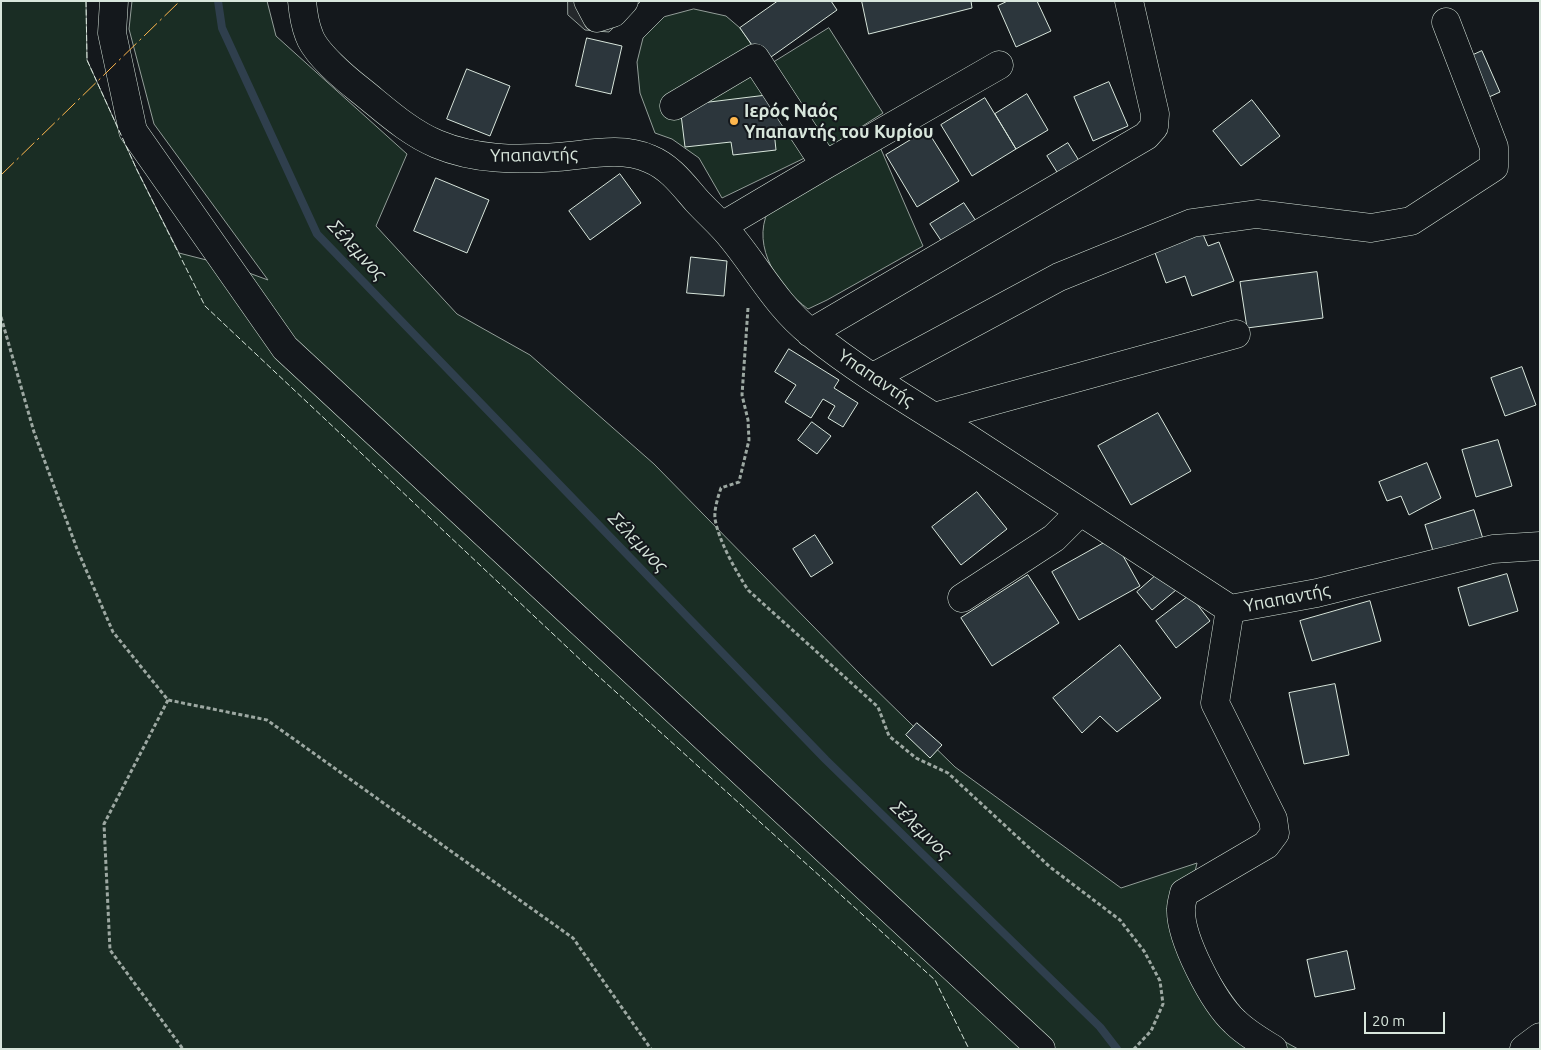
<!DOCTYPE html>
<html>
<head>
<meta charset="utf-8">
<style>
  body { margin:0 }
  #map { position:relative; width:1541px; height:1050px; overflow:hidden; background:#14181c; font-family:Ubuntu,sans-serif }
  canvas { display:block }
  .frame { position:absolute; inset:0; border:2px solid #d8e6dc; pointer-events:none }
  .scale { position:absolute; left:1364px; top:1012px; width:81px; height:22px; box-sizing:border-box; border:2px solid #d8e6dc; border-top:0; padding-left:6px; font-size:15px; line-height:18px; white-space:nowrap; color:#d8e6dc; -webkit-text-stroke:4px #14181c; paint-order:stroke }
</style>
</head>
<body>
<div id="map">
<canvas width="1541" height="1050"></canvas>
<div class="frame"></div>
<div class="scale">20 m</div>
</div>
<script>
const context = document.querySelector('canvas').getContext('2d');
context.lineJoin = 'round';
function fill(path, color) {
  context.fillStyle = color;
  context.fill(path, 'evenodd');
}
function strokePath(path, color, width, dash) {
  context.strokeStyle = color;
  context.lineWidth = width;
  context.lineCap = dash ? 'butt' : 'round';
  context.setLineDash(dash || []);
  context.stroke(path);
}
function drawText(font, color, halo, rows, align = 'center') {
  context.font = font + ' Ubuntu,sans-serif';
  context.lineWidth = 4;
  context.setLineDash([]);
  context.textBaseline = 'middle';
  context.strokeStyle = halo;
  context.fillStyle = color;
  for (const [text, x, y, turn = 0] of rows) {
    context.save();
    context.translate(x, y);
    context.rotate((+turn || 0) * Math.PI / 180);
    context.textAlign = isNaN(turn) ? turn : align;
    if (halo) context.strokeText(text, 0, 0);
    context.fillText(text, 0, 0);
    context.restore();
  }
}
const green = new Path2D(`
  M 1,1 L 86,1 L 87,60 L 137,170 L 179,253 L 230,266 L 268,280 L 154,124 L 129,29 L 132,1 L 267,1 L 276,36 L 407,154 L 376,226 L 457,314 L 530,355 L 654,464 L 861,675 L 955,767 L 1121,888 L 1197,863 C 1195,873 1191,885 1190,896 C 1187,932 1228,996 1252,1021 C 1261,1030 1286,1042 1298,1049 L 1,1049 Z
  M 694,9 L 726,16 L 740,28 L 766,66 L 819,151 L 722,198 L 699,158 L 672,139 L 655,133 L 640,93 L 637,62 L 643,38 L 664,17 Z
  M 829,28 L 883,113 L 825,150 L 771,64 Z
  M 880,147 L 923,246 L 827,300 L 808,309 C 779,287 751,248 768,211 Z`);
const parking = new Path2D(`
  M 568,1 L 641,1 L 609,32 L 585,30 L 568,15 Z`);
const stream = new Path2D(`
  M 218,1 L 222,28 L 317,234 L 826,760 L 1100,1027 L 1117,1049`);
const building = new Path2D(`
  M 778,1 L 831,1 L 837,10 L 764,62 L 740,28 Z
  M 862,1 L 971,1 L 972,8 L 869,34 Z
  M 1008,1 L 1037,1 L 1051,31 L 1016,47 L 998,6 Z
  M 587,38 L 622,46 L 611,94 L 576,86 Z
  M 1482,51 L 1500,92 L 1489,97 L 1471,56 Z
  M 467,69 L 510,86 L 490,136 L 447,119 Z
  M 1109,82 L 1128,126 L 1093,141 L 1074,97 Z
  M 1027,94 L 1048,130 L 1016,149 L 995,114 Z
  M 770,95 L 772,113 L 785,111 L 787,129 L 774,131 L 776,150 L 733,155 L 731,142 L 685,147 L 680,106 Z
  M 985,98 L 1016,149 L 972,176 L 941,125 Z
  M 1252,100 L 1280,136 L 1241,166 L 1213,131 Z
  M 927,130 L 959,181 L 917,207 L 886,155 Z
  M 1068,143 L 1083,167 L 1062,180 L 1047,156 Z
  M 620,174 L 641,203 L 590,240 L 569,211 Z
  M 436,178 L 489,200 L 467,253 L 414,231 Z
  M 964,203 L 978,224 L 944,245 L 930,224 Z
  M 1202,232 L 1208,246 L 1219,242 L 1234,281 L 1192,296 L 1185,276 L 1166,283 L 1154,250 Z
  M 691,257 L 727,261 L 724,296 L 687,293 Z
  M 1317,272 L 1323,318 L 1247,328 L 1240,282 Z
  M 789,349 L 839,380 L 834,388 L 858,403 L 843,427 L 828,418 L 835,406 L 823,399 L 811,418 L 785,402 L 796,385 L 775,372 Z
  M 1522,367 L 1536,405 L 1505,416 L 1491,378 Z
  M 1158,413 L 1191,471 L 1131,505 L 1098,446 Z
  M 812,422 L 831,436 L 817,454 L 798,440 Z
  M 1498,440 L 1512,486 L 1476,497 L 1462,450 Z
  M 1427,463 L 1441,498 L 1409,515 L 1401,496 L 1387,501 L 1379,482 Z
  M 977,492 L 1007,529 L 961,565 L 932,527 Z
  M 1474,510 L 1483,539 L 1434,554 L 1425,525 Z
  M 815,535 L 833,563 L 811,577 L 793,549 Z
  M 1113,538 L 1140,586 L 1079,620 L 1052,572 Z
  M 1161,571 L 1176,590 L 1152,610 L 1137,592 Z
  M 1507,574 L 1518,611 L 1469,626 L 1458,588 Z
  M 1028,575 L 1059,623 L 992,666 L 961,618 Z
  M 1190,595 L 1210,621 L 1176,648 L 1156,621 Z
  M 1370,601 L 1381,641 L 1312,661 L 1300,621 Z
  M 1120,645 L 1161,698 L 1117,732 L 1100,716 L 1082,733 L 1053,698 Z
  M 1335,684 L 1349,755 L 1304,764 L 1289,693 Z
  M 917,723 L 942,745 L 930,758 L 906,735 Z
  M 1347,951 L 1355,989 L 1315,997 L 1307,960 Z`);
const path = new Path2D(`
  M 748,308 L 742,395 L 748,420 L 749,440 L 739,482 L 721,488 C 718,497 714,509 715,519 C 719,542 736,571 748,590 L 878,707 L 889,736 L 916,758 L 948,773 L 1050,867 L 1120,920 L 1144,951 L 1160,981 L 1163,1004 L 1151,1031 L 1134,1049
  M 1,317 L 34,432 L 77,549 L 113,632 L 168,700 L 267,720 L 573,938 L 651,1049
  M 168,700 L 104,824 L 110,950 L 183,1049`);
const minor = new Path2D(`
  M 114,1 L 112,33 L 133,131 L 285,348 L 1041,1049
  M 302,1 C 303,12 305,25 309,35 C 315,53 346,79 360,90 C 384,109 408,132 437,144 C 475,160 517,160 557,157 C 587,155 621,146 650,159 C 670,167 683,185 697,201 C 709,214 722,225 733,239 C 759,271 778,307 811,333 C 859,372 914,404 966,437 C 1054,495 1142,552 1230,609 L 1317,593 L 1493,549 L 1540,546
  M 588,1 L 597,18 L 613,13 L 624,1
  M 674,106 L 755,58 L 825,165
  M 722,226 L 825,165 L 999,65
  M 810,333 L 1146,136 L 1154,127 L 1155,114 L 1129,1
  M 873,377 L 1059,277 L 1192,223 L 1257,214 L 1371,228 L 1411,221 L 1494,167 L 1494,147 L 1446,22
  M 934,417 L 1236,334
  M 962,598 L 1054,538 L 1080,512
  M 1230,609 L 1215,703 L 1273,819 L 1275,833 L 1266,845 L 1184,893 C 1183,898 1181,904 1181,909 C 1180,938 1213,1002 1235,1022 C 1246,1033 1260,1041 1273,1049
  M 1524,1049 L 1540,1037`);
const fence = new Path2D(`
  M 86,1 L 87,60 L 137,170 L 205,306 L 586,665 L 935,980 L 969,1049`);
const power = new Path2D(`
  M 1,175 L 180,1`);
const markers = [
  [734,121,5,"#ffb74d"]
];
const poiNames = [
  ["Ιερός Ναός",744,111],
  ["Υπαπαντής του Κυρίου",744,132]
];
const streetNames = [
  ["Υπαπαντής",534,155,-1],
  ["Υπαπαντής",876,378,34],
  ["Υπαπαντής",1287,598,-11]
];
const waterNames = [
  ["Σέλεμνος",357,250,47],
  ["Σέλεμνος",638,542,46],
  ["Σέλεμνος",921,830,44]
];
fill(green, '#1a2d24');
strokePath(green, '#939e99', 1);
fill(parking, '#24282b');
strokePath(parking, '#939e99', 1);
strokePath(stream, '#2f3f4d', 8);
fill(building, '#2c363c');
strokePath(building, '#d8e6dc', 1);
strokePath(minor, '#d8e6dc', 29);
strokePath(path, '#9da8a2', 3, [4, 2.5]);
strokePath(minor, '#14181c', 28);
strokePath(fence, '#d8e6dc', 1, [6, 2.5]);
strokePath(power, '#ffb74d', 1, [18, 4, 2.5, 4]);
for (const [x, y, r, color] of markers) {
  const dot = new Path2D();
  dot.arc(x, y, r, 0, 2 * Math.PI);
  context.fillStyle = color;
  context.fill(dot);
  strokePath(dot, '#14181c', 2);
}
drawText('bold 18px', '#d8e6dc', '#14181c', poiNames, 'left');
drawText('18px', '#d8e6dc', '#14181c', streetNames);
drawText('italic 19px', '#d8e6dc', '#14181c', waterNames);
</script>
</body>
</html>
